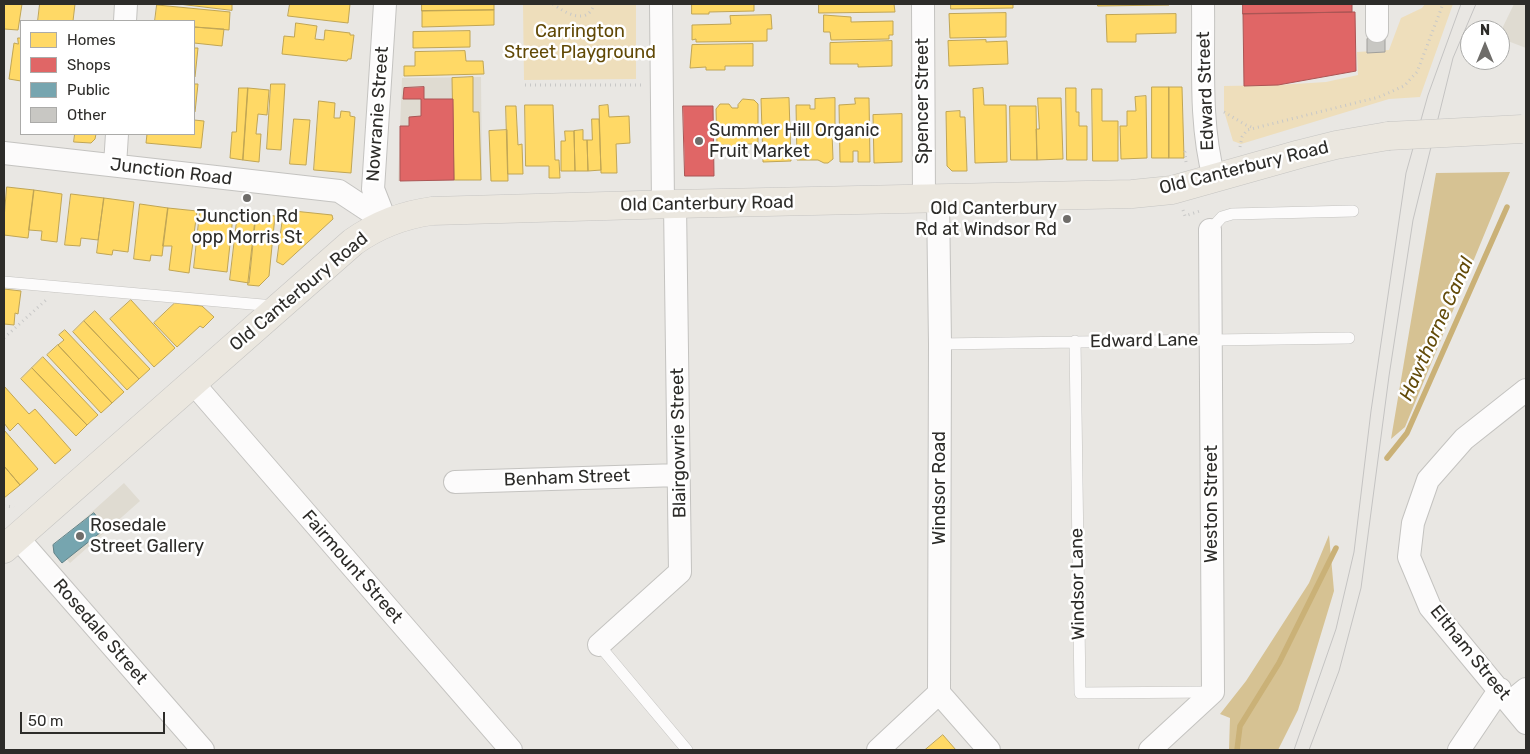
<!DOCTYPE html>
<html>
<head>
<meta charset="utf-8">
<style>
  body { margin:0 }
  #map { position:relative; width:1530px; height:754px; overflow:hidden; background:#e9e7e3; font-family:Rubik,sans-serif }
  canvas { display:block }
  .frame { position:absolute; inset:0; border:5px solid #2d2c29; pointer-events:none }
  .legend { position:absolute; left:20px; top:20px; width:175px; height:115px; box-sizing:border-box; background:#fff; border:1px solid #ababa9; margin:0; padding:6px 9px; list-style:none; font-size:15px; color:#2d2c29 }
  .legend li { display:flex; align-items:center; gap:10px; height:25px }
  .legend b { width:25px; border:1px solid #ababa9 }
  .north { position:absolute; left:1460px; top:20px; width:50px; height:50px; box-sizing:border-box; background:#fff; border:1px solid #ababa9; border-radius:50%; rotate:0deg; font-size:14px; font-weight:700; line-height:20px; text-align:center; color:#2d2c29 }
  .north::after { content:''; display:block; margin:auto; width:18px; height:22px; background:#6f6d6a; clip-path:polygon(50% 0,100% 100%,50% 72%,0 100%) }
  .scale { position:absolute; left:20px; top:712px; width:145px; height:22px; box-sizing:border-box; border:2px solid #2d2c29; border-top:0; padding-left:6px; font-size:15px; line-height:18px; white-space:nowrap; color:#2d2c29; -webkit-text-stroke:4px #fff; paint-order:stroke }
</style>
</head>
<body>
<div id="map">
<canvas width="1530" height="754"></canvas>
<div class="frame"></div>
<ul class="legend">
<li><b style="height:14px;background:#ffd966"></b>Homes</li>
<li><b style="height:14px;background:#e06666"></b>Shops</li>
<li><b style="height:14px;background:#76a5af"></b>Public</li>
<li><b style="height:14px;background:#c8c7c3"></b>Other</li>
</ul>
<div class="north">N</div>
<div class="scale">50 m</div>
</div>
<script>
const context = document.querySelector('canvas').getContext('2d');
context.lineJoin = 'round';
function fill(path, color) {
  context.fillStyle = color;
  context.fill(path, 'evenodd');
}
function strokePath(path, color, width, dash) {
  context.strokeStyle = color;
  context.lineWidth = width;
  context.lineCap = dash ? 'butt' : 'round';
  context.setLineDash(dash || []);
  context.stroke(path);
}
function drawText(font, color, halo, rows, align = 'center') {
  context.font = font + ' Rubik,sans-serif';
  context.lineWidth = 5;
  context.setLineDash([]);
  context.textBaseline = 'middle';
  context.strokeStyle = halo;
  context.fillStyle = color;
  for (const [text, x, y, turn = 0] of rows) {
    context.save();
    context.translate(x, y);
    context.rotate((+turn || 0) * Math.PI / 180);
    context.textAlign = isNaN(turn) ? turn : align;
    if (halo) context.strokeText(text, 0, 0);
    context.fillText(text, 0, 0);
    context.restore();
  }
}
const built = new Path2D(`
  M 1514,4 L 1526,4 L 1526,48 L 1500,38 L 1500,33 Z
  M 481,77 L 482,180 L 398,181 L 402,78 Z
  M 124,483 L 140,501 L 70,563 L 54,546 Z`);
const green = new Path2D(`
  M 523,4 L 636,4 L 636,79 L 524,80 Z
  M 1425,4 L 1453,4 L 1420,97 L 1389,99 L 1241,144 L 1233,141 L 1224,111 L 1224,86 L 1278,85 L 1326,82 L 1358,75 L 1357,52 L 1389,50 L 1401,18 L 1422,8 Z`);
const forest = new Path2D(`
  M 1510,172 L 1405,427 L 1391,439 L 1436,173 Z
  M 1329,535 L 1334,591 L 1298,710 L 1278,750 L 1229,750 L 1230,718 L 1220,714 L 1246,681 L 1309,583 Z`);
const homes = new Path2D(`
  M 4,4 L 22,4 L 18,30 L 4,29 Z
  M 40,4 L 75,4 L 73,21 L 38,21 Z
  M 179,4 L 232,4 L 232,10 Z
  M 290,4 L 350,4 L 348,23 L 288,16 Z
  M 422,4 L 494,4 L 494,10 L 422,11 Z
  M 692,4 L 754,4 L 754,11 L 709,12 L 709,14 L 692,14 Z
  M 819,4 L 894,4 L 895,12 L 819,13 Z
  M 951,4 L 1013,4 L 1013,8 L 951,9 Z
  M 1098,4 L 1169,4 L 1169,5 L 1098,6 Z
  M 157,5 L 230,12 L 229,30 L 194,27 L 194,21 L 155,21 Z
  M 494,10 L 494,25 L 422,27 L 422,11 Z
  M 1006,13 L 1006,37 L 950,38 L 949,14 Z
  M 1176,14 L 1176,33 L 1136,34 L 1136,42 L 1107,42 L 1106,15 Z
  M 771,15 L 772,29 L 767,29 L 767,41 L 696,42 L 696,39 L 692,40 L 692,25 L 731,24 L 730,16 Z
  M 824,15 L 851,17 L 851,22 L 893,21 L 893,35 L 889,35 L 889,39 L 831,40 L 830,32 L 824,32 Z
  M 296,23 L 317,26 L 315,39 L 324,40 L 325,30 L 350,33 L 350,35 L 354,35 L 351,59 L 348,59 L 347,61 L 282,54 L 284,36 L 294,37 Z
  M 194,27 L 224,29 L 222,46 L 194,43 Z
  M 470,31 L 470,47 L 413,48 L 413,32 Z
  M 18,38 L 21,38 L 21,81 L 9,79 L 14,43 L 18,44 Z
  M 986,40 L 986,42 L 1007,41 L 1008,64 L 949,66 L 948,41 Z
  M 892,41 L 892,66 L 858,67 L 858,64 L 830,64 L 830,43 Z
  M 753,44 L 753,66 L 725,66 L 725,70 L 706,70 L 706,67 L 690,68 L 692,45 Z
  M 194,48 L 198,48 L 195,77 L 194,76 Z
  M 465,51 L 466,61 L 483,61 L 484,74 L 404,76 L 404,66 L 415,66 L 415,52 Z
  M 473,77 L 473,112 L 479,112 L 481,180 L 454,180 L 452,78 Z
  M 194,84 L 198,84 L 195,112 L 194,112 Z
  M 271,84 L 285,84 L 281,150 L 267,149 Z
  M 1152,87 L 1169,87 L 1169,158 L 1152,158 Z
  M 1169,87 L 1182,87 L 1184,158 L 1169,158 Z
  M 239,88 L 248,88 L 243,160 L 230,158 L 232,132 L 236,132 Z
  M 248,88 L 269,90 L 267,115 L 258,114 L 256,134 L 261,134 L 259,162 L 243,160 Z
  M 983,88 L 984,105 L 1006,105 L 1007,162 L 975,163 L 973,89 Z
  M 1066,88 L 1076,88 L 1076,112 L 1079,112 L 1079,126 L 1087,126 L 1087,160 L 1067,160 Z
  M 1092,89 L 1102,89 L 1102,121 L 1118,121 L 1118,161 L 1093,161 Z
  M 1146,96 L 1147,158 L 1121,159 L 1120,126 L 1127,126 L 1127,111 L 1136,111 L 1135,97 Z
  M 789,98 L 791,161 L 763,162 L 761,99 Z
  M 835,98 L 835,132 L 832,132 L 833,159 L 828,163 L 824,163 L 818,160 L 797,160 L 796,105 L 810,105 L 810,109 L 815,109 L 815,99 Z
  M 855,98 L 869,98 L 870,162 L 858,162 L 858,151 L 853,151 L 853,162 L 840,162 L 839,105 L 855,104 Z
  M 1038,98 L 1061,98 L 1063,159 L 1037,160 L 1036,129 L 1039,129 Z
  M 743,99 L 754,100 L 758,104 L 758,144 L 741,144 L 741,148 L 730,148 L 730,145 L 717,145 L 716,109 L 720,104 L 729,104 L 732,108 L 738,108 L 738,105 Z
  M 319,101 L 335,103 L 334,118 L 340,118 L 341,111 L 350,112 L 350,116 L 355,117 L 351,173 L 314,170 Z
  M 525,105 L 553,105 L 555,160 L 559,160 L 560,178 L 549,178 L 549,166 L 526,166 Z
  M 608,105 L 609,117 L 629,116 L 630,143 L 616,144 L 617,173 L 601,173 L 599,106 Z
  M 506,106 L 516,106 L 518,145 L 522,144 L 523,174 L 508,174 Z
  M 1010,106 L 1036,106 L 1037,160 L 1011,160 Z
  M 960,111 L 960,117 L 965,117 L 967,171 L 952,171 L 947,166 L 946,112 Z
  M 902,114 L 902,162 L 874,163 L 873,115 Z
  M 294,119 L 310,120 L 306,165 L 290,164 Z
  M 592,119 L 599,119 L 601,170 L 588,171 L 587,140 L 592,140 Z
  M 194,120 L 204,121 L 201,148 L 146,143 L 147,134 L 194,134 Z
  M 507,130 L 508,181 L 491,181 L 489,131 Z
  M 583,130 L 583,140 L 587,140 L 588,171 L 575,171 L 574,131 Z
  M 565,131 L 574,131 L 575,171 L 561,171 L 561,141 L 565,141 Z
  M 75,134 L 96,134 L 95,139 L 91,143 L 74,142 Z
  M 7,187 L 34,190 L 28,238 L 4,235 L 4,219 Z
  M 34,190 L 62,194 L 57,242 L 41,240 L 42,231 L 29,230 Z
  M 71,194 L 104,198 L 98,240 L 81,238 L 80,246 L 65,245 Z
  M 104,198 L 134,202 L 128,252 L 113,250 L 112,255 L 97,253 Z
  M 140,204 L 168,208 L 162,256 L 151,255 L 150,261 L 134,259 Z
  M 168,208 L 197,211 L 189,273 L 169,270 L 172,246 L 163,246 Z
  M 284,210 L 332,215 L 333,219 L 283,265 L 277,262 Z
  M 200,212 L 233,216 L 227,272 L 194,268 Z
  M 238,212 L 256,214 L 249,283 L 230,280 Z
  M 256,214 L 275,216 L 269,276 L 259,286 L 248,285 Z
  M 4,289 L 21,291 L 18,314 L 15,313 L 14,325 L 4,324 Z
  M 131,300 L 175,348 L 154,367 L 110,319 Z
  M 175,303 L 202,306 L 214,317 L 203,328 L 200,326 L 177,347 L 154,323 Z
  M 95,311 L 150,369 L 139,379 L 84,321 Z
  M 84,321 L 139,379 L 127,390 L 73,332 Z
  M 65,330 L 124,392 L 112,403 L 58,345 L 64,340 L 59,335 Z
  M 58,345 L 112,403 L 101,413 L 47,355 Z
  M 43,357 L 98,415 L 87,425 L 32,368 Z
  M 32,368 L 87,425 L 76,436 L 21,379 Z
  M 4,386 L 29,414 L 35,409 L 71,450 L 55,464 L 18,423 L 10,431 L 4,423 Z
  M 4,430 L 38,469 L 20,485 L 4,466 Z
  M 4,466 L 20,485 L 4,498 Z
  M 943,735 L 956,750 L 925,750 Z`);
const shops = new Path2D(`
  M 1243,4 L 1352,4 L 1352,12 L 1243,14 Z
  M 1352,12 L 1355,12 L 1356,71 L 1278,85 L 1244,86 L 1243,14 Z
  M 424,87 L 424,99 L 453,99 L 454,180 L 400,181 L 400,126 L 409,126 L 409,117 L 421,116 L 421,99 L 403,99 L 404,88 Z
  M 683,106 L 713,106 L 714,176 L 685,176 Z`);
const public = new Path2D(`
  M 94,513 L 106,528 L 62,563 L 54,553 L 53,545 Z`);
const stream = new Path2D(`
  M 1387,458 L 1407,433 L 1507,207
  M 1237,750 L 1240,726 L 1279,663 L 1336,548`);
const building = new Path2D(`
  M 1385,38 L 1385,52 L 1367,53 L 1367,39 Z`);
const path = new Path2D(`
  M 553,4 C 565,13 588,26 594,4
  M 525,85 L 641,85
  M 1224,112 L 1246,125 L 1254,128
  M 1240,147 L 1242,137 L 1247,130 L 1379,97 L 1404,86 L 1417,72 L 1443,4
  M 1186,162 L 1185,152 L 1188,149
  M 1183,210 L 1185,216 L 1200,211
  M 4,338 L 46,300
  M 4,506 L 14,507`);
const lane = new Path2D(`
  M 1210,230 L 1222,217 L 1232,214 L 1353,211
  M 4,282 L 274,306
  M 1075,341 L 1080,693 L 1211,692
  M 940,344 L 1349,338
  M 599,645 L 687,750`);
const street = new Path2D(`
  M 385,4 L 373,189 L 386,222
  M 661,4 L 663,204
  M 923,4 L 924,199
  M 1203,4 C 1204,61 1199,122 1214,178
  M 1377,4 L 1377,31
  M 125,21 L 126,4
  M 4,153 L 339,191 L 386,222
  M 115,165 L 117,134
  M 193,383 L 511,750
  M 1526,390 L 1464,439 L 1428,480 L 1413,523 L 1409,557 L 1430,607 L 1526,723
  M 455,482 L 679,475
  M 17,537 L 203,750
  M 599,645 L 680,572 L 675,204
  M 939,693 L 989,750
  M 1510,702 L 1526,689
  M 878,750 L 939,693 L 940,344 L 938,199
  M 1150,750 L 1213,692 L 1210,230
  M 1459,750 L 1500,689`);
const primary = new Path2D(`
  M 4,549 L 353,242 C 377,225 402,215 432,211 L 675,204 L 1132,194 L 1172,190 L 1300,154 L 1336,145 L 1388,136`);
const tram = new Path2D(`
  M 1294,750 L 1336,629 L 1354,552 L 1371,411 L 1406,173 L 1428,95 L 1461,4
  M 1309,750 L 1339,671 L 1361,588 L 1389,376 L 1413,220 L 1453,58 L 1476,4`);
const primaryBridge = new Path2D(`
  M 1388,136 L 1522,129`);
const markers = [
  [699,141,5,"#6f6d6a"],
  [247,198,5,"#6f6d6a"],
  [1067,219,5,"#6f6d6a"],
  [80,536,5,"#6f6d6a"]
];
const parkNames = [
  ["Carrington",580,32],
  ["Street Playground",580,53]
];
const streetNames = [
  ["Edward Street",1206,91,-92],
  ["Spencer Street",923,101,-90],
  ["Nowranie Street",378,114,-86],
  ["Old Canterbury Road",1244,168,-14],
  ["Junction Road",171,172,7],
  ["Old Canterbury Road",707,204,-1],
  ["Old Canterbury Road",299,292,-40],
  ["Edward Lane",1144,341,-1],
  ["Blairgowrie Street",679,443,-91],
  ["Benham Street",567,478,-2],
  ["Windsor Road",940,488,-90],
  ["Weston Street",1212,504,-90],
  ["Fairmount Street",352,567,49],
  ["Windsor Lane",1078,584,-91],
  ["Rosedale Street",100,632,49],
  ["Eltham Street",1470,653,51]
];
const poiNames = [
  ["Summer Hill Organic",709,131],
  ["Fruit Market",709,152],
  ["Old Canterbury",1057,209,"right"],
  ["Rd at Windsor Rd",1057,230,"right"],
  ["Junction Rd",247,217,"center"],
  ["opp Morris St",247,238,"center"],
  ["Rosedale",90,526],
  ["Street Gallery",90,547]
];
const waterNames = [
  ["Hawthorne Canal",1437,329,-66]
];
fill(built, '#dfdbd1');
fill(green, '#eedebb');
fill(forest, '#d6c293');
fill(homes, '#ffd966');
strokePath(homes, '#c0a554', 1);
fill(shops, '#e06666');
strokePath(shops, '#aa5554', 1);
fill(public, '#76a5af');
strokePath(public, '#608187', 1);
strokePath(stream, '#cab177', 5.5);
fill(building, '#c8c7c3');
strokePath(building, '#a09f9c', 1);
strokePath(lane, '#c4c3c0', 12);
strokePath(street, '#c4c3c0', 24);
strokePath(primary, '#c5c4c2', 29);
strokePath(path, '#c8c8c7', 3, [1, 4]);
strokePath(lane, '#fcfbfb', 11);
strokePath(street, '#fcfbfb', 22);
strokePath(primary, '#ebe7df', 28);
strokePath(tram, '#c4c3c2', 1);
strokePath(primaryBridge, '#c5c4c2', 29, []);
strokePath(primaryBridge, '#ebe7df', 28);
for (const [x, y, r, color] of markers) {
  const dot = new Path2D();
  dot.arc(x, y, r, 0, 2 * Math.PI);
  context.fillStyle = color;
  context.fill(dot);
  strokePath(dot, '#fff', 2);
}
drawText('18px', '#614906', '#fff', parkNames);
drawText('18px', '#2d2c29', '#fff', streetNames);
drawText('18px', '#2d2c29', '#fff', poiNames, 'left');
drawText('italic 19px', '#634b09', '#fff', waterNames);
</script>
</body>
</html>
